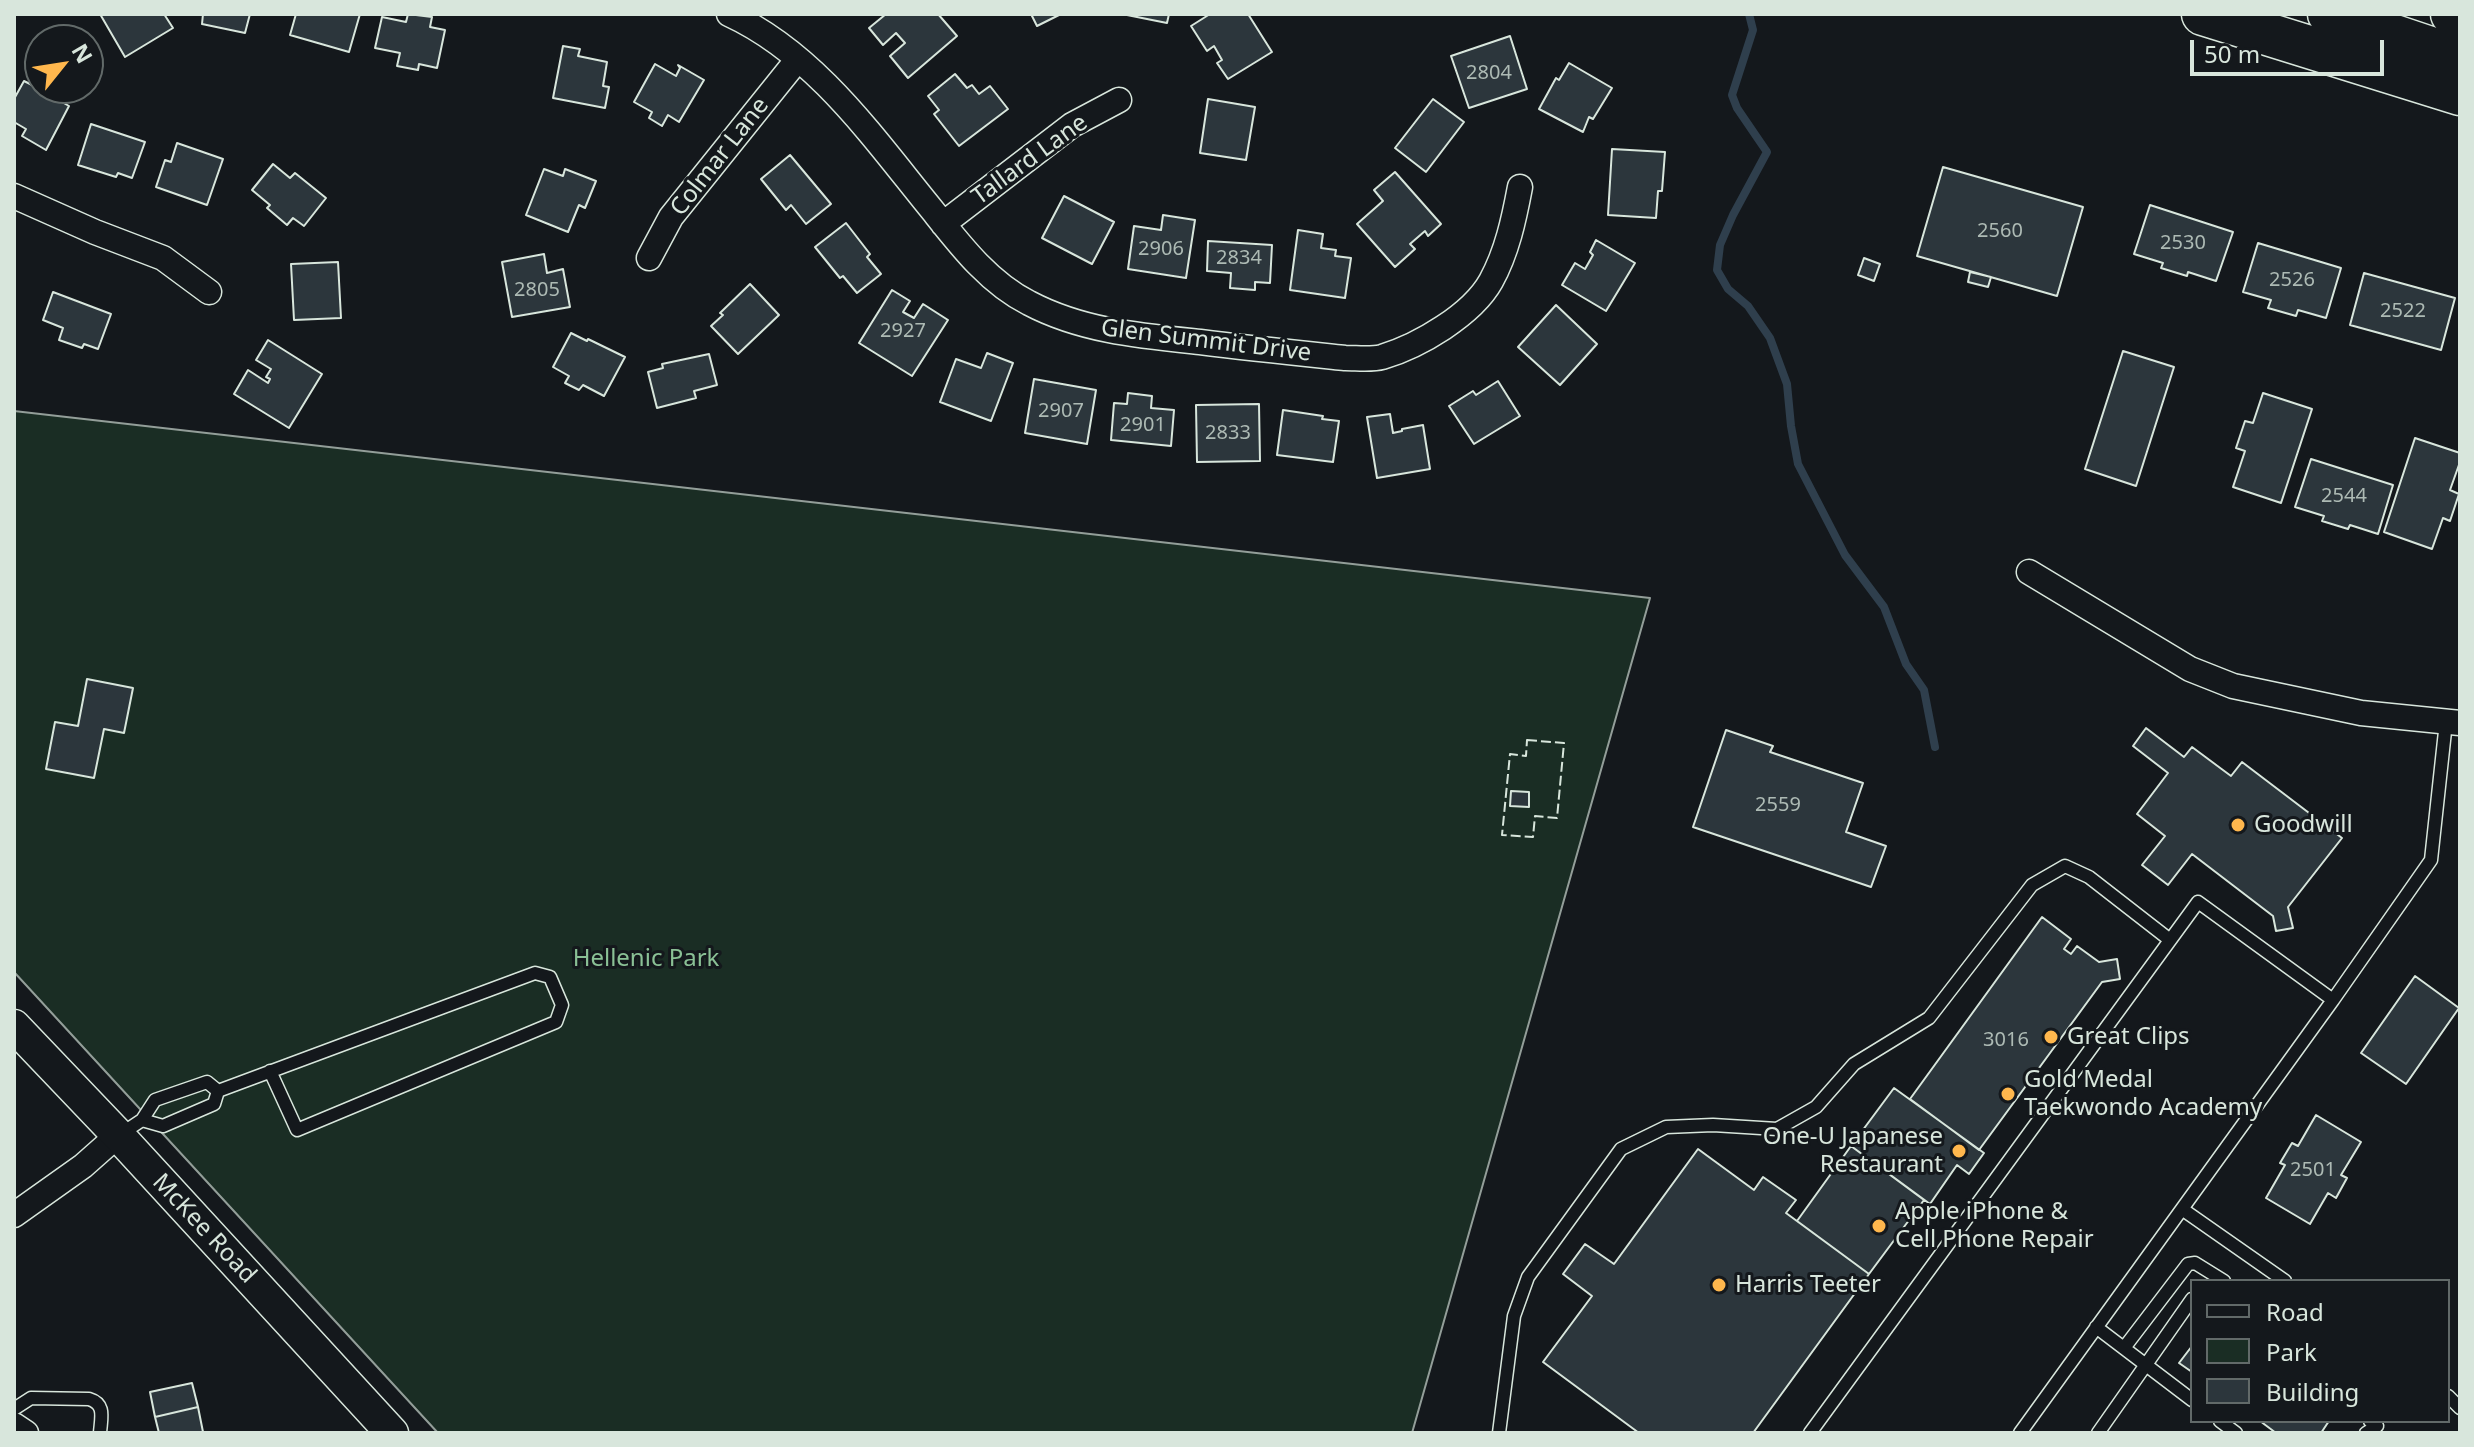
<!DOCTYPE html>
<html>
<head>
<meta charset="utf-8">
<style>
  body { margin:0 }
  #map { position:relative; width:2474px; height:1447px; overflow:hidden; background:#14181c; font-family:"Noto Sans",sans-serif }
  canvas { display:block }
  .frame { position:absolute; inset:0; border:16px solid #d8e6dc; pointer-events:none }
  .legend { position:absolute; left:2190px; top:1279px; width:260px; height:144px; box-sizing:border-box; background:#14181c; border:2px solid #626a69; margin:0; padding:10px 14px; list-style:none; font-size:24px; color:#d8e6dc }
  .legend li { display:flex; align-items:center; gap:16px; height:40px }
  .legend b { width:40px; border:2px solid #626a69 }
  .north { position:absolute; left:24px; top:24px; width:80px; height:80px; box-sizing:border-box; background:#14181c; border:2px solid #626a69; border-radius:50%; rotate:60deg; font-size:22px; font-weight:700; line-height:32px; text-align:center; color:#d8e6dc }
  .north::after { content:''; display:block; margin:auto; width:28px; height:36px; background:#ffb74d; clip-path:polygon(50% 0,100% 100%,50% 72%,0 100%) }
  .scale { position:absolute; left:2190px; top:40px; width:194px; height:36px; box-sizing:border-box; border:4px solid #d8e6dc; border-top:0; padding-left:10px; font-size:24px; line-height:28px; white-space:nowrap; color:#d8e6dc; -webkit-text-stroke:6px #14181c; paint-order:stroke }
</style>
</head>
<body>
<div id="map">
<canvas width="2474" height="1447"></canvas>
<div class="frame"></div>
<ul class="legend">
<li><b style="height:10px;background:#14181c"></b>Road</li>
<li><b style="height:22px;background:#1a2d24"></b>Park</li>
<li><b style="height:22px;background:#2c363c"></b>Building</li>
</ul>
<div class="north">N</div>
<div class="scale">50 m</div>
</div>
<script>
const context = document.querySelector('canvas').getContext('2d');
context.lineJoin = 'round';
function fill(path, color) {
  context.fillStyle = color;
  context.fill(path, 'evenodd');
}
function strokePath(path, color, width, dash) {
  context.strokeStyle = color;
  context.lineWidth = width;
  context.lineCap = dash ? 'butt' : 'round';
  context.setLineDash(dash || []);
  context.stroke(path);
}
function drawText(font, color, halo, rows, align = 'center') {
  context.font = font + ' "Noto Sans",sans-serif';
  context.lineWidth = 6;
  context.setLineDash([]);
  context.textBaseline = 'middle';
  context.strokeStyle = halo;
  context.fillStyle = color;
  for (const [text, x, y, turn = 0] of rows) {
    context.save();
    context.translate(x, y);
    context.rotate((+turn || 0) * Math.PI / 180);
    context.textAlign = isNaN(turn) ? turn : align;
    if (halo) context.strokeText(text, 0, 0);
    context.fillText(text, 0, 0);
    context.restore();
  }
}
const green = new Path2D(`
  M 14,411 L 1650,598 L 1412,1433 L 438,1433 L 14,972 Z`);
const stream = new Path2D(`
  M 1749,14 L 1753,30 L 1732,95 L 1737,108 L 1767,152 L 1733,215 L 1720,245 L 1717,270 L 1728,289 L 1748,306 L 1770,338 L 1787,384 L 1791,426 L 1798,464 L 1845,555 L 1884,607 L 1906,664 L 1924,690 L 1935,747`);
const building = new Path2D(`
  M 100,14 L 164,14 L 173,28 L 125,57 Z
  M 203,14 L 250,14 L 245,33 L 202,24 Z
  M 296,14 L 360,14 L 349,52 L 290,35 Z
  M 408,14 L 432,17 L 430,27 L 445,30 L 437,68 L 419,64 L 418,70 L 397,66 L 400,53 L 375,48 L 382,17 L 406,22 Z
  M 886,14 L 938,14 L 957,36 L 908,78 L 890,56 L 905,43 L 896,33 L 883,45 L 869,28 Z
  M 1031,14 L 1061,14 L 1037,26 Z
  M 1122,14 L 1169,14 L 1167,23 Z
  M 1210,14 L 1248,14 L 1272,52 L 1228,79 L 1217,63 L 1222,60 L 1214,46 L 1207,51 L 1191,26 Z
  M 1510,36 L 1527,89 L 1469,108 L 1451,56 Z
  M 563,46 L 580,49 L 578,56 L 607,62 L 603,86 L 609,87 L 605,108 L 553,98 Z
  M 1569,63 L 1612,88 L 1593,119 L 1589,117 L 1583,132 L 1539,109 L 1556,78 L 1559,80 Z
  M 655,64 L 676,76 L 680,68 L 678,65 L 704,80 L 679,122 L 668,115 L 662,126 L 649,118 L 652,112 L 634,102 Z
  M 955,74 L 967,88 L 972,85 L 979,94 L 990,86 L 1008,109 L 959,146 L 934,114 L 939,110 L 928,96 Z
  M 24,81 L 38,88 L 40,85 L 40,88 L 61,89 L 55,98 L 69,106 L 46,150 L 22,136 L 26,129 L 14,122 L 14,99 Z
  M 1208,99 L 1255,107 L 1246,160 L 1200,153 Z
  M 1433,99 L 1464,122 L 1426,172 L 1395,148 Z
  M 91,124 L 145,142 L 132,178 L 118,173 L 116,177 L 78,165 Z
  M 177,143 L 223,159 L 207,205 L 156,187 L 165,160 L 171,162 Z
  M 1612,149 L 1665,152 L 1662,191 L 1658,191 L 1656,218 L 1608,215 Z
  M 790,155 L 831,204 L 806,224 L 791,205 L 786,210 L 761,179 Z
  M 273,164 L 290,178 L 295,173 L 326,198 L 304,226 L 293,218 L 287,225 L 267,208 L 270,205 L 252,190 Z
  M 1943,167 L 2083,207 L 2057,296 L 1917,256 Z
  M 544,169 L 563,176 L 565,169 L 596,181 L 585,208 L 579,205 L 568,232 L 526,215 Z
  M 1395,172 L 1441,224 L 1428,236 L 1425,231 L 1410,244 L 1415,249 L 1395,267 L 1357,224 L 1383,201 L 1374,190 Z
  M 1064,196 L 1114,222 L 1092,264 L 1042,238 Z
  M 2150,205 L 2233,232 L 2216,281 L 2188,272 L 2187,276 L 2161,268 L 2163,263 L 2134,254 Z
  M 1163,215 L 1195,220 L 1186,278 L 1128,269 L 1134,226 L 1161,230 Z
  M 846,223 L 870,254 L 867,257 L 881,274 L 857,293 L 843,276 L 840,278 L 815,247 Z
  M 1298,230 L 1323,234 L 1321,248 L 1336,250 L 1335,256 L 1351,258 L 1345,298 L 1290,290 Z
  M 1596,240 L 1635,263 L 1606,311 L 1562,285 L 1575,263 L 1585,269 L 1593,255 L 1590,252 Z
  M 1208,241 L 1272,245 L 1270,283 L 1255,282 L 1255,290 L 1230,288 L 1231,273 L 1207,271 Z
  M 2258,243 L 2341,268 L 2326,318 L 2298,310 L 2296,316 L 2268,308 L 2271,300 L 2243,292 Z
  M 544,254 L 547,273 L 563,269 L 570,307 L 512,317 L 502,262 Z
  M 1864,258 L 1880,264 L 1874,281 L 1858,275 Z
  M 338,262 L 341,318 L 294,320 L 291,264 Z
  M 1970,272 L 1991,277 L 1988,287 L 1968,282 Z
  M 2364,273 L 2455,298 L 2441,350 L 2350,325 Z
  M 750,284 L 779,315 L 738,354 L 711,326 L 723,315 L 720,313 Z
  M 892,290 L 910,301 L 903,312 L 914,318 L 923,304 L 948,320 L 912,376 L 859,343 Z
  M 53,292 L 111,314 L 98,349 L 84,344 L 82,348 L 59,340 L 63,328 L 43,320 Z
  M 1556,305 L 1597,344 L 1560,385 L 1518,347 Z
  M 571,333 L 587,341 L 588,339 L 625,357 L 604,396 L 583,385 L 579,390 L 565,383 L 569,376 L 553,367 Z
  M 268,340 L 322,374 L 289,428 L 234,394 L 248,370 L 268,383 L 270,379 L 266,377 L 271,369 L 256,360 Z
  M 2123,351 L 2174,367 L 2136,486 L 2085,469 Z
  M 987,353 L 1013,363 L 991,421 L 940,402 L 956,359 L 981,368 Z
  M 709,354 L 717,385 L 694,391 L 696,398 L 657,408 L 648,372 L 663,368 L 662,364 Z
  M 1034,379 L 1096,390 L 1087,444 L 1025,433 Z
  M 1498,381 L 1520,416 L 1474,444 L 1449,406 L 1473,391 L 1476,395 Z
  M 1128,393 L 1152,396 L 1151,408 L 1174,410 L 1171,446 L 1111,440 L 1114,403 L 1127,404 Z
  M 2263,393 L 2312,409 L 2281,503 L 2233,487 L 2245,451 L 2236,448 L 2245,421 L 2253,423 Z
  M 1259,404 L 1260,461 L 1197,462 L 1196,405 Z
  M 1283,410 L 1323,416 L 1322,419 L 1339,421 L 1333,462 L 1277,455 Z
  M 1390,414 L 1393,433 L 1402,431 L 1402,429 L 1423,425 L 1430,469 L 1377,478 L 1367,417 Z
  M 2415,438 L 2460,453 L 2460,462 L 2450,490 L 2459,494 L 2450,521 L 2443,518 L 2432,549 L 2384,532 Z
  M 2311,459 L 2393,485 L 2378,534 L 2350,525 L 2348,529 L 2322,521 L 2324,516 L 2295,507 Z
  M 87,679 L 133,688 L 124,733 L 104,729 L 94,778 L 46,769 L 55,722 L 78,726 Z
  M 2146,728 L 2184,757 L 2192,747 L 2231,776 L 2242,762 L 2342,838 L 2288,907 L 2293,928 L 2276,931 L 2273,916 L 2192,854 L 2168,885 L 2142,865 L 2165,836 L 2137,814 L 2168,773 L 2133,746 Z
  M 1726,730 L 1773,746 L 1770,752 L 1863,783 L 1846,832 L 1886,846 L 1871,887 L 1693,827 Z
  M 1511,791 L 1529,792 L 1529,807 L 1510,806 Z
  M 2042,917 L 2071,939 L 2064,949 L 2071,954 L 2077,946 L 2099,962 L 2117,959 L 2120,979 L 2102,982 L 1979,1150 L 1910,1099 Z
  M 2415,976 L 2459,1008 L 2406,1084 L 2361,1053 Z
  M 1894,1088 L 1984,1153 L 1969,1174 L 1957,1165 L 1930,1204 L 1851,1146 Z
  M 2316,1115 L 2361,1142 L 2341,1175 L 2347,1178 L 2336,1198 L 2328,1193 L 2310,1224 L 2266,1198 L 2285,1165 L 2280,1163 L 2292,1143 L 2298,1146 Z
  M 1851,1146 L 1924,1200 L 1869,1274 L 1797,1221 Z
  M 1698,1149 L 1754,1190 L 1763,1177 L 1796,1200 L 1786,1213 L 1869,1274 L 1753,1433 L 1639,1433 L 1543,1362 L 1592,1296 L 1563,1274 L 1585,1244 L 1614,1264 Z
  M 2192,1346 L 2192,1372 L 2179,1363 Z
  M 192,1383 L 198,1407 L 155,1417 L 150,1392 Z
  M 198,1407 L 203,1432 L 159,1433 L 155,1417 Z
  M 2260,1421 L 2329,1421 L 2321,1433 L 2276,1433 Z`);
const lane = new Path2D(`
  M 2333,1000 L 2431,860 L 2446,722
  M 218,1091 L 535,973 L 550,977 L 562,1005 L 556,1022 L 297,1130 L 270,1071
  M 142,1120 L 163,1126 L 214,1104 L 218,1091
  M 121,1134 L 142,1120 L 155,1100 L 207,1082 L 218,1091
  M 2182,1209 L 2285,1281
  M 2096,1327 L 2192,1400
  M 2124,1348 L 2188,1264 L 2195,1263 L 2224,1281
  M 2448,1396 L 2460,1408
  M 14,1409 L 31,1398 L 89,1399 C 106,1404 101,1418 100,1433
  M 2220,1421 L 2236,1433
  M 1499,1433 L 1514,1316 L 1528,1277 L 1621,1149 L 1666,1127 L 1713,1125 L 1777,1129 L 1816,1107 L 1854,1064 L 1929,1018 L 2032,885 L 2065,866 L 2089,877 L 2170,940
  M 1810,1433 L 2198,902 L 2333,1000 L 2020,1433
  M 2098,1433 L 2192,1299
  M 2366,1433 L 2377,1426 L 2370,1421`);
const street = new Path2D(`
  M 729,14 C 816,54 874,139 933,211 C 960,245 989,283 1029,303 C 1082,331 1141,336 1200,342 C 1248,348 1297,353 1345,358 C 1357,358 1371,360 1382,357 C 1419,346 1472,315 1491,281 C 1507,252 1514,219 1520,187
  M 14,196 L 95,232 L 163,258 L 209,292
  M 943,224 L 1072,125 L 1119,100
  M 649,258 L 671,217 L 798,59
  M 2029,572 L 2190,669 L 2233,686 L 2361,713 L 2460,723
  M 14,1215 L 83,1166 L 118,1135
  M 14,1425 L 26,1433`);
const secondary = new Path2D(`
  M 14,1026 L 118,1135 L 392,1433`);
const highway = new Path2D(`
  M 2203,14 L 2460,94
  M 2329,14 L 2460,58
  M 2452,14 L 2460,17`);
const fence = new Path2D(`
  M 1527,740 L 1564,743 L 1557,818 L 1535,816 L 1533,837 L 1502,835 L 1510,754 L 1526,756 Z`);
const markers = [
  [2238,825,8,"#ffb74d"],
  [2051,1037,8,"#ffb74d"],
  [2008,1094,8,"#ffb74d"],
  [1959,1151,8,"#ffb74d"],
  [1879,1226,8,"#ffb74d"],
  [1719,1285,8,"#ffb74d"]
];
const numberNames = [
  ["2804",1489,73],
  ["2560",2000,231],
  ["2530",2183,243],
  ["2906",1161,249],
  ["2834",1239,258],
  ["2526",2292,280],
  ["2805",537,290],
  ["2522",2403,311],
  ["2927",903,331],
  ["2907",1061,411],
  ["2901",1143,425],
  ["2833",1228,433],
  ["2544",2344,496],
  ["2559",1778,805],
  ["3016",2006,1040],
  ["2501",2313,1170]
];
const streetNames = [
  ["Colmar Lane",720,157,-52],
  ["Tallard Lane",1030,160,-36],
  ["Glen Summit Drive",1206,341,7],
  ["McKee Road",204,1229,47]
];
const poiNames = [
  ["Goodwill",2254,825],
  ["Great Clips",2067,1037],
  ["Gold Medal",2024,1080],
  ["Taekwondo Academy",2024,1108],
  ["One‐U Japanese",1943,1137,"right"],
  ["Restaurant",1943,1165,"right"],
  ["Apple iPhone &",1895,1212],
  ["Cell Phone Repair",1895,1240],
  ["Harris Teeter",1735,1285]
];
const parkNames = [
  ["Hellenic Park",646,959]
];
fill(green, '#1a2d24');
strokePath(green, '#939e99', 2);
strokePath(stream, '#2f3f4d', 8);
fill(building, '#2c363c');
strokePath(building, '#d8e6dc', 2);
strokePath(lane, '#d8e6dc', 15);
strokePath(street, '#d8e6dc', 27);
strokePath(secondary, '#d8e6dc', 35);
strokePath(highway, '#d8e6dc', 45);
strokePath(lane, '#14181c', 12);
strokePath(street, '#14181c', 24);
strokePath(secondary, '#14181c', 32);
strokePath(highway, '#14181c', 42);
strokePath(fence, '#d8e6dc', 2, [10, 4]);
for (const [x, y, r, color] of markers) {
  const dot = new Path2D();
  dot.arc(x, y, r, 0, 2 * Math.PI);
  context.fillStyle = color;
  context.fill(dot);
  strokePath(dot, '#14181c', 3);
}
drawText('20px', '#adbab4', null, numberNames);
drawText('24px', '#d8e6dc', '#14181c', streetNames);
drawText('24px', '#d8e6dc', '#14181c', poiNames, 'left');
drawText('24px', '#8ac095', '#14181c', parkNames);
</script>
</body>
</html>
